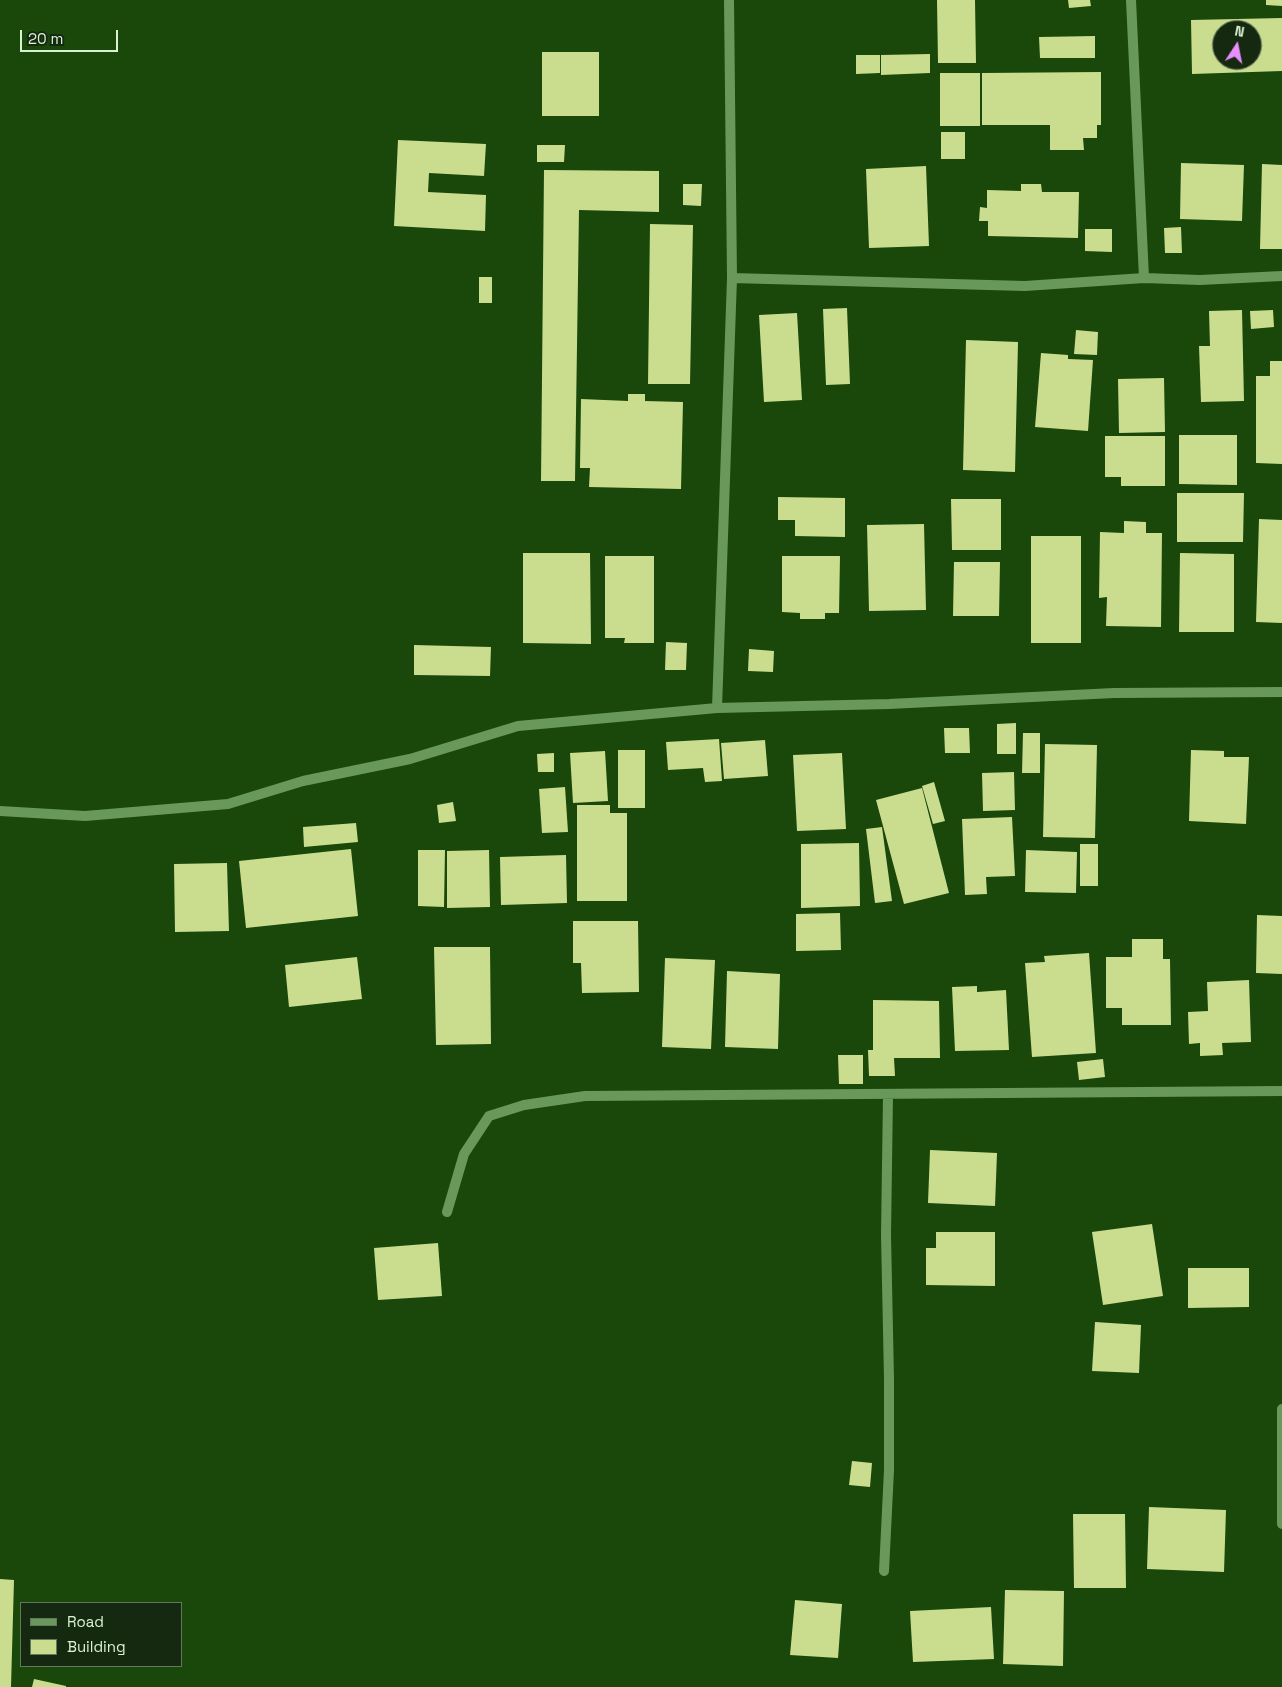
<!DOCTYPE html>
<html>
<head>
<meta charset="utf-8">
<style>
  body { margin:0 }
  #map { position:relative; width:1282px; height:1687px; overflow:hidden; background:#19480a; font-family:"Space Grotesk",sans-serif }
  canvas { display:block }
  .legend { position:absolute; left:20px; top:1602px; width:162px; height:65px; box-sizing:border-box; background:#152910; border:1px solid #63795e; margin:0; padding:6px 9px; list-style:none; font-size:15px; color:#d8f2d2 }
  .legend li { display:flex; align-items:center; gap:10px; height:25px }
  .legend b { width:25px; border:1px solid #63795e }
  .north { position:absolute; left:1212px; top:20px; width:50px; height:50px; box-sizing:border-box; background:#152910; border:1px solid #63795e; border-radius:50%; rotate:11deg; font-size:14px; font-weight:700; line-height:20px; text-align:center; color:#d8f2d2 }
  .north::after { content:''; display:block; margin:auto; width:18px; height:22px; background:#e88eff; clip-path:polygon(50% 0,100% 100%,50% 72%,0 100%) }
  .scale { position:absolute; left:20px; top:30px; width:98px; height:22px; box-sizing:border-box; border:2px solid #d8f2d2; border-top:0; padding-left:6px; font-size:15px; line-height:18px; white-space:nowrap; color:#d8f2d2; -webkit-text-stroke:4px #152910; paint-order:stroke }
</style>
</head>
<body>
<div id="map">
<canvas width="1282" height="1687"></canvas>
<ul class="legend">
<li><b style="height:6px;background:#68995b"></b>Road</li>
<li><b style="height:14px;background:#cadd8f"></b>Building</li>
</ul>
<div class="north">N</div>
<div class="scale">20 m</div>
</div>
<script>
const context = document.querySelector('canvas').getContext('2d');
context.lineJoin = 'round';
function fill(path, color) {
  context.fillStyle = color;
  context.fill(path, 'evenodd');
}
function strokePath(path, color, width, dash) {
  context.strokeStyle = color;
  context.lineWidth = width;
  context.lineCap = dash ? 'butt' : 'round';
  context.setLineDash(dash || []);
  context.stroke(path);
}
const building = new Path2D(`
  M 937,0 L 975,0 L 976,63 L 938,63 Z
  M 1068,0 L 1090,0 L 1091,6 L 1069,8 Z
  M 1266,0 L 1282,0 L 1282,6 L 1266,5 Z
  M 1282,18 L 1282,71 L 1192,74 L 1191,20 ZM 1222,30 L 1252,30 L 1252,60 L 1222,60 Z
  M 1095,36 L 1095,58 L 1040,58 L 1039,37 Z
  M 542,52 L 599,52 L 599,116 L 542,116 Z
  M 930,54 L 930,73 L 881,75 L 881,55 Z
  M 856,55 L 880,55 L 880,73 L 856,74 Z
  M 1101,72 L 1101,125 L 1097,125 L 1097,138 L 1083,138 L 1084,150 L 1050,150 L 1050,125 L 982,125 L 982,73 Z
  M 940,73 L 980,73 L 980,126 L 940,126 Z
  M 941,132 L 965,132 L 965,159 L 941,159 Z
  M 398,140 L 486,144 L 484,176 L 429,173 L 428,192 L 486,195 L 485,231 L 394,226 Z
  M 537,145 L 565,145 L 564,162 L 537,162 Z
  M 1181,163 L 1244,165 L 1242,221 L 1180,219 Z
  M 1262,164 L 1282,165 L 1282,249 L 1260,249 Z
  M 926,166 L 929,246 L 869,248 L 866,169 Z
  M 544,170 L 659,171 L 659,212 L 579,210 L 575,481 L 541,481 Z
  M 683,184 L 702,184 L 701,206 L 683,205 Z
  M 1021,184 L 1041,184 L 1042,192 L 1079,192 L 1078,238 L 988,236 L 988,221 L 979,221 L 980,207 L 987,208 L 987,190 L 1021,191 Z
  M 650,224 L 693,225 L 690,384 L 648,384 Z
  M 1181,227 L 1182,253 L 1165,253 L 1164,228 Z
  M 1085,229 L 1112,229 L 1112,252 L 1085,251 Z
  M 479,277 L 492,277 L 492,303 L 479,303 Z
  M 847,308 L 850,384 L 826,385 L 823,309 Z
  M 1242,310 L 1244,401 L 1201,402 L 1199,346 L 1210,346 L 1209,311 Z
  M 1273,310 L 1274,327 L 1251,329 L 1250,311 Z
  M 797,313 L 802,400 L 764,402 L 759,315 Z
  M 1076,330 L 1098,332 L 1097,355 L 1074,354 Z
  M 966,340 L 1018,342 L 1015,472 L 963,470 Z
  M 1041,353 L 1068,355 L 1068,359 L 1093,360 L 1088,431 L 1035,427 Z
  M 1270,361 L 1282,361 L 1282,464 L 1256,463 L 1256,376 L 1270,376 Z
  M 1164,378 L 1165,432 L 1119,433 L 1118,379 Z
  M 628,394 L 645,394 L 645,401 L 683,402 L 681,489 L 589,487 L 590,468 L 580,468 L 581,399 L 628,401 Z
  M 1179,435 L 1237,435 L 1237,485 L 1179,484 Z
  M 1105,436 L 1165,436 L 1165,486 L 1121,486 L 1121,477 L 1105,477 Z
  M 1177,493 L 1244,493 L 1243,542 L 1177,542 Z
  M 778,497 L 845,498 L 845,537 L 795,536 L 795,520 L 778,520 Z
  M 951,499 L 1001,499 L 1001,550 L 952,550 Z
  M 1259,519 L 1282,520 L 1282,623 L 1256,622 Z
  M 1124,521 L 1146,522 L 1146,533 L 1162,533 L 1161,627 L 1106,626 L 1107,597 L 1099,598 L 1100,532 L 1124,533 Z
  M 924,524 L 926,610 L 869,611 L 867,525 Z
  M 1031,536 L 1081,536 L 1081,643 L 1031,643 Z
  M 523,553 L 590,553 L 591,644 L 523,643 Z
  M 1180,553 L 1234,554 L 1234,632 L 1179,632 Z
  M 605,556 L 654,556 L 654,643 L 624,643 L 625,638 L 605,638 Z
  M 782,556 L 840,556 L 839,613 L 825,613 L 825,619 L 800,619 L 800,613 L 782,612 Z
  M 954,562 L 1000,562 L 999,616 L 953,616 Z
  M 666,642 L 687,643 L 686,670 L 665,670 Z
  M 414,645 L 491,647 L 490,676 L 414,675 Z
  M 749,649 L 774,651 L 773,672 L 748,671 Z
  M 1016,723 L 1016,754 L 997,754 L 997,724 Z
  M 944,728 L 969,728 L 970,753 L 945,753 Z
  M 1023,733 L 1040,733 L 1040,773 L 1022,773 Z
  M 719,739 L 722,781 L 705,782 L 703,768 L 668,770 L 666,742 Z
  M 765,740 L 768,776 L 724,779 L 721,743 Z
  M 1045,744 L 1097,745 L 1095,838 L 1043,837 Z
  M 618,750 L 645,750 L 645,808 L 618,808 Z
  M 1191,750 L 1224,751 L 1224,757 L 1249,757 L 1246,824 L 1189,821 Z
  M 605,751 L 608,801 L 573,803 L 570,753 Z
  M 554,753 L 554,772 L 538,772 L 537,754 Z
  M 842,753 L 846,829 L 797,831 L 793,755 Z
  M 1014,772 L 1015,810 L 983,811 L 982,773 Z
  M 934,782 L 945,821 L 933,824 L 922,786 Z
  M 565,787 L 568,832 L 542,833 L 539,789 Z
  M 922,788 L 949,893 L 904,904 L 876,800 Z
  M 453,802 L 456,821 L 439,823 L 437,805 Z
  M 577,805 L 610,805 L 610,813 L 627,813 L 627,901 L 577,901 Z
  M 1012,817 L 1015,876 L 986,877 L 987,894 L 965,895 L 962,819 Z
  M 356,823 L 358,842 L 304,847 L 303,827 Z
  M 882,827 L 892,901 L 875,903 L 866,829 Z
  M 859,843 L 860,906 L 801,908 L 801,844 Z
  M 1080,844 L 1098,844 L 1098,886 L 1080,886 Z
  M 351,849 L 358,916 L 246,928 L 239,861 Z
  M 418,850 L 445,850 L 444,907 L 418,906 Z
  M 489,850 L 490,907 L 447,908 L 447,851 Z
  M 1026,850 L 1077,852 L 1076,893 L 1025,892 Z
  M 566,855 L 567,903 L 501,905 L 500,857 Z
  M 227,863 L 229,931 L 175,932 L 174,864 Z
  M 840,913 L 841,950 L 796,951 L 796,914 Z
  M 1257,915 L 1282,916 L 1282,974 L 1256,973 Z
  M 573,921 L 638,921 L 639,992 L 582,993 L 581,963 L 573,963 Z
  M 1132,939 L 1163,939 L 1163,959 L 1170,959 L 1171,1025 L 1122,1025 L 1122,1008 L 1106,1008 L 1106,957 L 1132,957 Z
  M 434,947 L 490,947 L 491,1044 L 436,1045 Z
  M 1089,953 L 1096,1053 L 1032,1057 L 1025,963 L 1045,962 L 1044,956 Z
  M 357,957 L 362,999 L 289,1007 L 285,965 Z
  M 665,958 L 715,960 L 711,1049 L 662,1047 Z
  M 727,971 L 780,974 L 778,1049 L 725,1047 Z
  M 1249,980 L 1251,1042 L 1222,1043 L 1223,1055 L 1200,1056 L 1200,1043 L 1189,1044 L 1188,1012 L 1208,1011 L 1207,982 Z
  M 977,986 L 977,992 L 1006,990 L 1009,1050 L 955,1051 L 952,987 Z
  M 873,1000 L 939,1001 L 940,1058 L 894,1058 L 895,1076 L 869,1076 L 868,1050 L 873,1050 Z
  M 838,1055 L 863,1055 L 863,1084 L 839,1084 Z
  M 1103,1059 L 1105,1077 L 1079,1080 L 1077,1062 Z
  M 930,1150 L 997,1153 L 995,1206 L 928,1203 Z
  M 1152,1224 L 1163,1296 L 1103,1305 L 1092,1232 Z
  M 936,1232 L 995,1232 L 995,1286 L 926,1285 L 926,1248 L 936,1248 Z
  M 438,1243 L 442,1296 L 378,1300 L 374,1248 Z
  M 1188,1268 L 1249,1268 L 1249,1307 L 1188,1308 Z
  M 1095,1322 L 1141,1325 L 1139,1373 L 1092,1371 Z
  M 852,1461 L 872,1463 L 870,1487 L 849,1485 Z
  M 1149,1507 L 1226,1510 L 1224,1572 L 1147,1569 Z
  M 1073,1514 L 1125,1514 L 1126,1588 L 1074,1588 Z
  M 0,1579 L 14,1580 L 11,1687 L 0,1687 Z
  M 1005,1590 L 1064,1591 L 1063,1666 L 1003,1664 Z
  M 795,1600 L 842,1604 L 838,1658 L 790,1655 Z
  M 991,1607 L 994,1659 L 913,1662 L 910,1611 Z
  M 34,1679 L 66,1686 L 66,1687 L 32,1687 Z`);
const minor = new Path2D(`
  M 1131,0 L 1144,278
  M 732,278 L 1025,286 L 1144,278 L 1200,280 L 1282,276
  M 717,708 L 732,278 L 729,0
  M 0,811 L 85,816 L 228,804 L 303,781 L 410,759 L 518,726 L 717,708 L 889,704 L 1114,693 L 1282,692
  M 447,1212 L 464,1154 L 489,1116 L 524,1105 L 585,1096 L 1282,1091
  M 1282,1409 L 1282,1524
  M 884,1571 L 889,1470 L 889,1379 L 886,1235 L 888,1095`);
fill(building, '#cadd8f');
strokePath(minor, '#68995b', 10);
</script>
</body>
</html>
